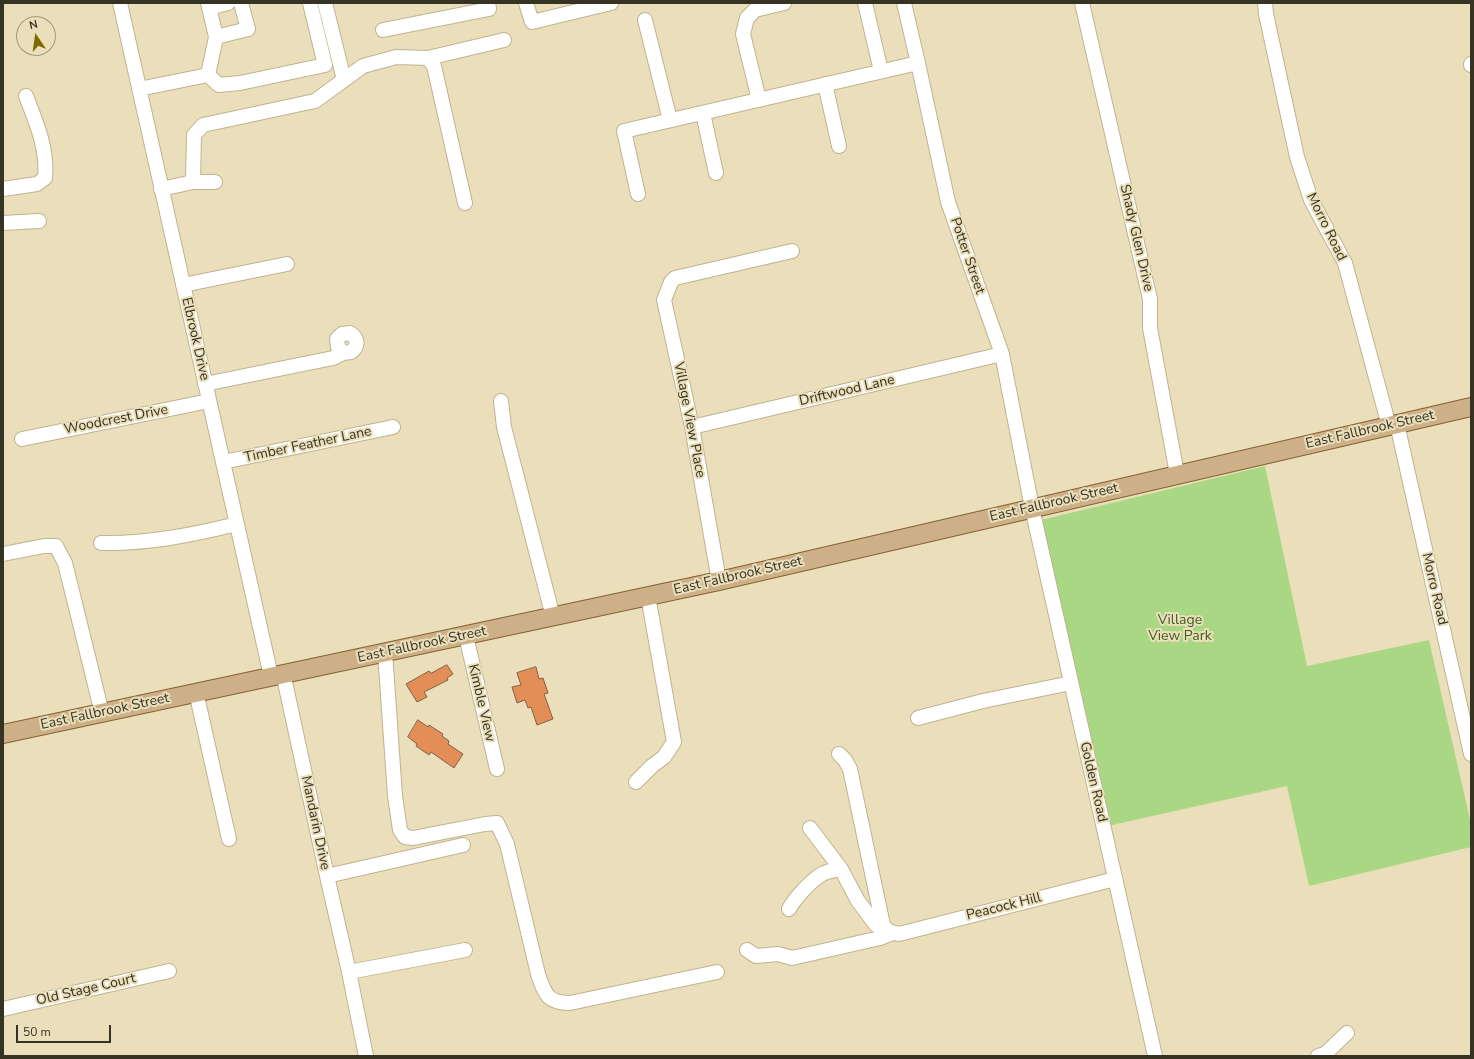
<!DOCTYPE html>
<html>
<head>
<meta charset="utf-8">
<style>
  body { margin:0 }
  #map { position:relative; width:1474px; height:1059px; overflow:hidden; background:#eadfba; font-family:"Nunito Sans",sans-serif }
  canvas { display:block }
  .frame { position:absolute; inset:0; border:4px solid #363224; pointer-events:none }
  .north { position:absolute; left:16px; top:16px; width:40px; height:40px; box-sizing:border-box; background:#eadfba; border:1px solid #a29a7e; border-radius:50%; rotate:347deg; font-size:11px; font-weight:700; line-height:16px; text-align:center; color:#363224 }
  .north::after { content:''; display:block; margin:auto; width:14px; height:18px; background:#7e6800; clip-path:polygon(50% 0,100% 100%,50% 72%,0 100%) }
  .scale { position:absolute; left:16px; top:1025px; width:95px; height:18px; box-sizing:border-box; border:2px solid #363224; border-top:0; padding-left:5px; font-size:12px; line-height:14px; white-space:nowrap; color:#363224; -webkit-text-stroke:3px #eadfba; paint-order:stroke }
</style>
</head>
<body>
<div id="map">
<canvas width="1474" height="1059"></canvas>
<div class="frame"></div>
<div class="north">N</div>
<div class="scale">50 m</div>
</div>
<script>
const context = document.querySelector('canvas').getContext('2d');
context.lineJoin = 'round';
function fill(path, color) {
  context.fillStyle = color;
  context.fill(path, 'evenodd');
}
function strokePath(path, color, width, dash) {
  context.strokeStyle = color;
  context.lineWidth = width;
  context.lineCap = dash ? 'butt' : 'round';
  context.setLineDash(dash || []);
  context.stroke(path);
}
function drawText(font, color, halo, rows, align = 'center') {
  context.font = font + ' "Nunito Sans",sans-serif';
  context.lineWidth = 4;
  context.setLineDash([]);
  context.textBaseline = 'middle';
  context.strokeStyle = halo;
  context.fillStyle = color;
  for (const [text, x, y, turn = 0] of rows) {
    context.save();
    context.translate(x, y);
    context.rotate((+turn || 0) * Math.PI / 180);
    context.textAlign = isNaN(turn) ? turn : align;
    if (halo) context.strokeText(text, 0, 0);
    context.fillText(text, 0, 0);
    context.restore();
  }
}
const green = new Path2D(`
  M 1265,466 L 1307,666 L 1429,640 L 1471,824 L 1471,847 L 1309,886 L 1287,786 L 1103,827 L 1037,521 Z`);
const building = new Path2D(`
  M 447,665 L 453,674 L 447,678 L 448,680 L 424,692 L 427,697 L 417,702 L 406,684 L 429,671 L 431,673 Z
  M 536,667 L 539,679 L 543,678 L 548,693 L 544,694 L 553,719 L 537,725 L 531,707 L 528,708 L 525,700 L 517,703 L 512,687 L 521,685 L 517,673 Z
  M 418,720 L 428,727 L 429,725 L 443,734 L 442,736 L 449,741 L 448,744 L 463,754 L 454,768 L 431,752 L 429,755 L 416,746 L 417,744 L 408,737 Z`);
const minor = new Path2D(`
  M 120,3 L 271,676
  M 325,3 L 344,80
  M 526,3 L 532,22 L 611,3
  M 865,3 L 881,71
  M 904,3 L 918,63 L 948,202 L 1002,354 L 1032,508 L 1155,1056
  M 1082,3 L 1150,299 L 1150,328 L 1177,474
  M 1265,3 L 1266,14 L 1297,157 L 1311,200 L 1345,263 L 1389,426
  M 209,8 L 228,3
  M 645,20 L 670,120
  M 383,30 L 489,9 L 488,3
  M 216,37 L 248,29 L 241,3
  M 428,58 L 504,40
  M 1471,65 L 1471,64
  M 208,75 L 219,85 L 240,83 L 325,65 L 310,3
  M 825,84 L 839,146
  M 139,89 L 208,75 L 216,37 L 208,3
  M 759,100 L 743,34 L 747,18 L 755,10 L 784,3
  M 703,113 L 716,173
  M 193,182 L 194,135 L 203,125 L 315,101 L 363,66 L 396,57 L 428,58 L 434,66 L 465,203
  M 3,189 L 37,184 L 45,178 C 48,149 36,122 26,96
  M 161,189 L 193,182 L 215,182
  M 638,194 L 624,131 L 918,63
  M 3,223 L 39,221
  M 183,285 L 287,264
  M 205,384 L 333,358 L 343,353 L 351,352 C 359,346 358,338 350,333 L 342,334 L 337,339 L 338,347 L 343,353
  M 501,401 L 504,427 L 553,617
  M 1397,424 L 1471,754
  M 692,427 L 1002,354
  M 22,439 L 209,401
  M 223,462 L 393,427
  M 101,543 C 147,544 192,535 237,524
  M 3,554 L 44,546 L 56,546 L 65,563 L 102,713
  M 719,581 L 692,427 L 664,300 L 671,282 L 675,278 L 792,251
  M 466,636 L 497,769
  M 385,652 L 395,796 L 400,830 L 405,837 L 413,838 L 485,824 L 497,823 L 507,844 L 538,974 C 545,994 547,1003 570,1003 L 717,972
  M 283,673 L 327,876 L 349,972 L 366,1056
  M 196,692 L 229,839
  M 918,718 L 983,701 L 1071,683
  M 839,754 L 845,760 L 850,769 L 883,925 L 888,931 L 899,934 L 1115,879
  M 636,782 L 652,766 L 664,757 L 674,742 L 648,596
  M 810,828 L 841,869
  M 327,876 L 463,845
  M 789,909 C 795,898 809,883 819,876 C 826,871 833,870 841,869 L 858,901 L 876,925 L 884,929
  M 747,950 L 756,956 L 778,954 L 792,958 L 880,938 L 893,933
  M 349,972 L 465,950
  M 3,1009 L 169,971
  M 1318,1056 L 1325,1054 L 1347,1033`);
const major = new Path2D(`
  M 3,734 L 719,581 L 1471,407`);
const streetNames = [
  ["Morro Road",1326,227,64],
  ["Shady Glen Drive",1136,238,77],
  ["Potter Street",967,256,71],
  ["Elbrook Drive",195,339,77],
  ["Driftwood Lane",847,391,-13],
  ["Woodcrest Drive",116,420,-11],
  ["Village View Place",689,420,79],
  ["East Fallbrook Street",1370,430,-13],
  ["Timber Feather Lane",308,445,-12],
  ["East Fallbrook Street",1054,503,-13],
  ["East Fallbrook Street",738,576,-13],
  ["Morro Road",1434,589,77],
  ["East Fallbrook Street",422,645,-12],
  ["Kimble View",481,703,77],
  ["East Fallbrook Street",105,712,-12],
  ["Golden Road",1093,782,77],
  ["Mandarin Drive",315,823,78],
  ["Peacock Hill",1004,907,-14],
  ["Old Stage Court",86,990,-13]
];
const parkNames = [
  ["Village",1180,621],
  ["View Park",1180,637]
];
fill(green, '#aad783');
fill(building, '#e28e56');
strokePath(building, '#80614e', 1);
strokePath(minor, '#bfb490', 16);
strokePath(major, '#836232', 20);
strokePath(minor, '#fff', 14);
strokePath(major, '#cdb088', 18);
drawText('14px', '#363224', '#eadfba', streetNames);
drawText('14px', '#405d22', '#eadfba', parkNames);
</script>
</body>
</html>
